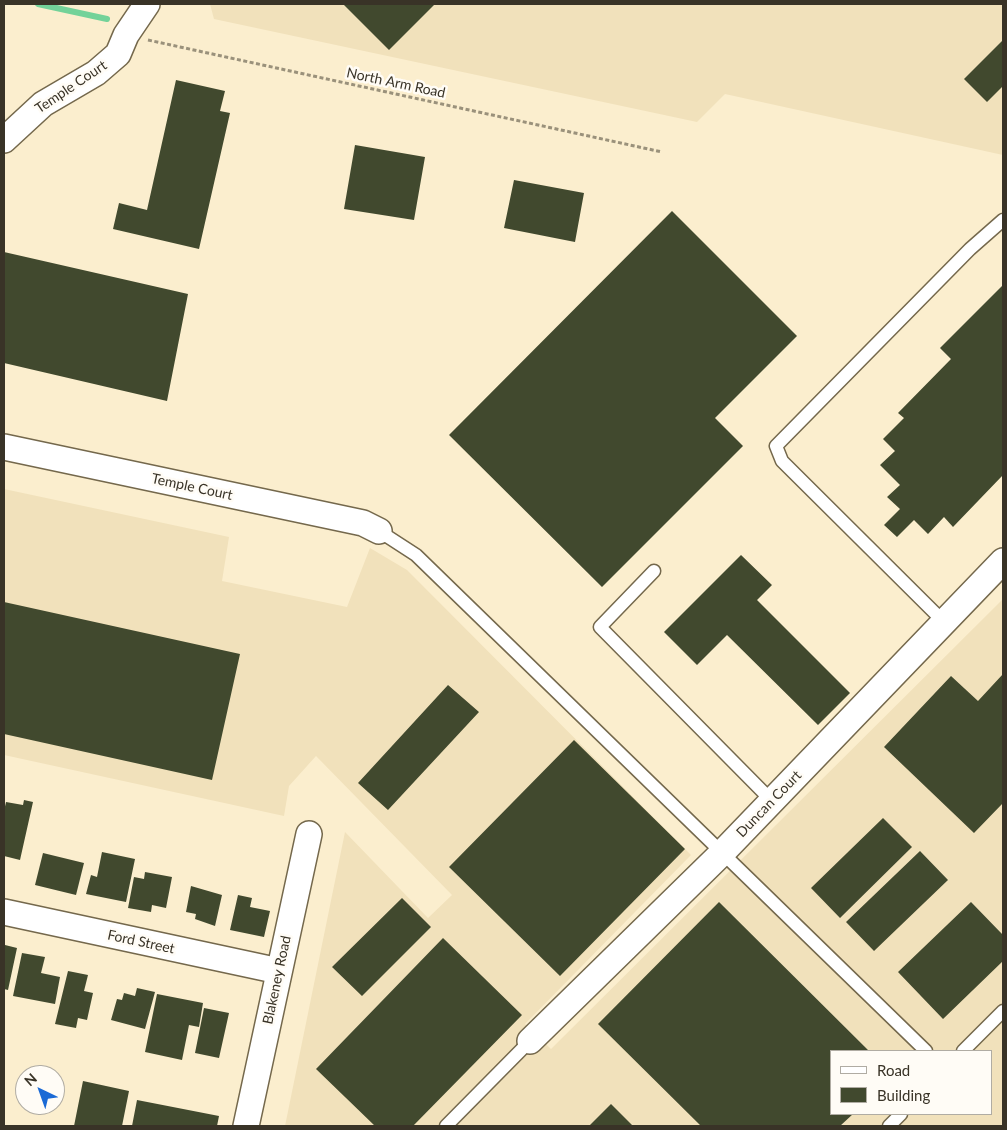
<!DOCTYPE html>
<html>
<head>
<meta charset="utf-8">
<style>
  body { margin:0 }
  #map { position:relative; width:1007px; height:1130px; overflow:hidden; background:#fbeece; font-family:Lato,sans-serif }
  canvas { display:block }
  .frame { position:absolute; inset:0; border:5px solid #393327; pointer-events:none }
  .legend { position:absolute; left:830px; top:1050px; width:162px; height:65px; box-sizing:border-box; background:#fffcf6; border:1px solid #b0aca3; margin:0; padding:6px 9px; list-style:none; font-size:15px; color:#393327 }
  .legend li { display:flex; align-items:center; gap:10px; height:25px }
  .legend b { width:25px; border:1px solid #b0aca3 }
  .north { position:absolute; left:15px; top:1065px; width:50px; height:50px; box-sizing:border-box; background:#fffcf6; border:1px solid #b0aca3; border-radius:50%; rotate:318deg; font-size:14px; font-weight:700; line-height:20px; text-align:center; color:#393327 }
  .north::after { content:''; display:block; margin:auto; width:18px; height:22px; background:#1b6ad5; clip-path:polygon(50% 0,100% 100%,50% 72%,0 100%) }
</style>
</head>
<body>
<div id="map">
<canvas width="1007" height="1130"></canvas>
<div class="frame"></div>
<ul class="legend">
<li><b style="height:6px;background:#fff"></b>Road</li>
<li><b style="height:14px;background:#41492e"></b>Building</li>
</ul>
<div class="north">N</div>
</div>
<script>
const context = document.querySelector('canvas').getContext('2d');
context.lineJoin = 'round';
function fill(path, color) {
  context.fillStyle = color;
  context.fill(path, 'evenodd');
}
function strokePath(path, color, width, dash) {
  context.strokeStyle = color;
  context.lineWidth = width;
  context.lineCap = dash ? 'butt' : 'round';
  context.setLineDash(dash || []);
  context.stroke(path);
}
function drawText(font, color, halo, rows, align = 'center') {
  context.font = font + ' Lato,sans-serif';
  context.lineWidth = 5;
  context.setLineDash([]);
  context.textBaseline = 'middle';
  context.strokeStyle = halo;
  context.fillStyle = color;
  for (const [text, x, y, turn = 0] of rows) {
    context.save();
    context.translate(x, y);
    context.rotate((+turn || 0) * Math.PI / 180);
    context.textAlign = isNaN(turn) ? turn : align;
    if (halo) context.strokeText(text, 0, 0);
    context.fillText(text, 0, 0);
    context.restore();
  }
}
const built = new Path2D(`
  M 210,4 L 1003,4 L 1003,155 L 725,94 L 697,122 L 214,19 Z
  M 4,489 L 229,537 L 222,581 L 347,607 L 370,548 L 407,570 L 691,855 L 525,1024 L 551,1049 L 1003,599 L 1003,1126 L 285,1126 L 345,832 L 428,918 L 452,895 L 316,756 L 289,786 L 284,816 L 4,755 ZM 831,1051 L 991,1051 L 991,1114 L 831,1114 Z`);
const stream = new Path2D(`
  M 38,4 L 107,19`);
const building = new Path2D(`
  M 343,4 L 435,4 L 389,50 Z
  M 1003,40 L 1003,86 L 987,102 L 964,79 Z
  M 176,80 L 225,91 L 220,111 L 230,113 L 199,249 L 113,229 L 119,203 L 147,210 Z
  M 355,145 L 425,157 L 414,220 L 344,209 Z
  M 514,180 L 584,193 L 575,242 L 504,228 Z
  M 672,211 L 797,336 L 715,418 L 743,446 L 602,587 L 449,435 Z
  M 4,252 L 188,294 L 167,401 L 4,363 Z
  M 1003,285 L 1003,475 L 953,527 L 944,517 L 928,534 L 914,520 L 897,537 L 884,525 L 900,509 L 887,497 L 900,485 L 880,465 L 895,451 L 883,439 L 904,418 L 898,413 L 951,359 L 940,348 Z
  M 741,555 L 772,585 L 757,600 L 850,693 L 818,725 L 727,635 L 697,665 L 664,632 Z
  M 4,602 L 240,654 L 212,780 L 4,734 Z
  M 1003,674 L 1003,803 L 974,833 L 884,747 L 951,676 L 978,701 Z
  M 448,685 L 479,712 L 388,810 L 358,783 Z
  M 574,740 L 685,849 L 560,976 L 449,867 Z
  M 24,800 L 33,802 L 20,860 L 4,856 L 4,811 L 6,802 L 23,805 Z
  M 883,818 L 912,847 L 840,918 L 811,888 Z
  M 920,851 L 948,880 L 874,951 L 846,922 Z
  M 102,852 L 135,859 L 126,902 L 86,894 L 91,875 L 97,877 Z
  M 43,853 L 84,863 L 76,895 L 35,885 Z
  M 145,872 L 172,877 L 166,908 L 152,905 L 151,912 L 128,908 L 134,877 L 144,879 Z
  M 191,886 L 222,895 L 215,926 L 195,919 L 196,914 L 186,912 Z
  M 238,895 L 252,898 L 250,907 L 270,911 L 264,937 L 230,930 Z
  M 402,898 L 431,927 L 362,996 L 332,967 Z
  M 719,902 L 869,1051 L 831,1051 L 831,1114 L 853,1114 L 840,1126 L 701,1126 L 598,1024 Z
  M 971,902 L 1003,935 L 1003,961 L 943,1019 L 898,972 Z
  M 443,938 L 522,1015 L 413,1126 L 375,1126 L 316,1069 Z
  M 5,945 L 17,948 L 8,990 L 4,989 L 4,951 Z
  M 22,953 L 45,957 L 41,973 L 60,977 L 55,1004 L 13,996 Z
  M 68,971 L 88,975 L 84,991 L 93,993 L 87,1020 L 78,1018 L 76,1028 L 55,1024 Z
  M 137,988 L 155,992 L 145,1029 L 111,1020 L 117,999 L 122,1000 L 124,993 L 135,996 Z
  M 157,994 L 203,1003 L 199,1027 L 189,1025 L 182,1060 L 145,1052 Z
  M 204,1008 L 229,1013 L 219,1058 L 195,1053 Z
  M 83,1081 L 129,1091 L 122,1126 L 74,1126 Z
  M 137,1100 L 219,1116 L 217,1126 L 132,1126 Z
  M 611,1104 L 633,1126 L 589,1126 Z`);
const path = new Path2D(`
  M 148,40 L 662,152`);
const lane = new Path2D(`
  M 379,531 L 416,555 L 926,1051
  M 654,571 L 600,627 L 772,801
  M 944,622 L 782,461 L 776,446 L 970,249 L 1003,220
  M 963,1051 L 1003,1011
  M 446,1126 L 530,1041
  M 889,1126 L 901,1114`);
const street = new Path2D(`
  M 4,140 L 43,104 L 96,73 L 118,54 L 126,35 L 147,4
  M 4,447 L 363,523 L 379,531
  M 4,912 L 279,971
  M 530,1041 L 721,854 L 1003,561
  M 246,1126 L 309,834`);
const streetNames = [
  ["North Arm Road",396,83,12],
  ["Temple Court",71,87,-34],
  ["Temple Court",192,487,12],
  ["Duncan Court",769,804,-46],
  ["Ford Street",141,942,12],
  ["Blakeney Road",277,980,-78]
];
fill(built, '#f1e1bb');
strokePath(stream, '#73d299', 6);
fill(building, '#41492e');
strokePath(lane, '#74684c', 15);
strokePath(street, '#74684c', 28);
strokePath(path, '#9a917b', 3, [4, 2.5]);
strokePath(lane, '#fff', 12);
strokePath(street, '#fff', 25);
drawText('14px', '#393327', '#fffcf6', streetNames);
</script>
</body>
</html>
